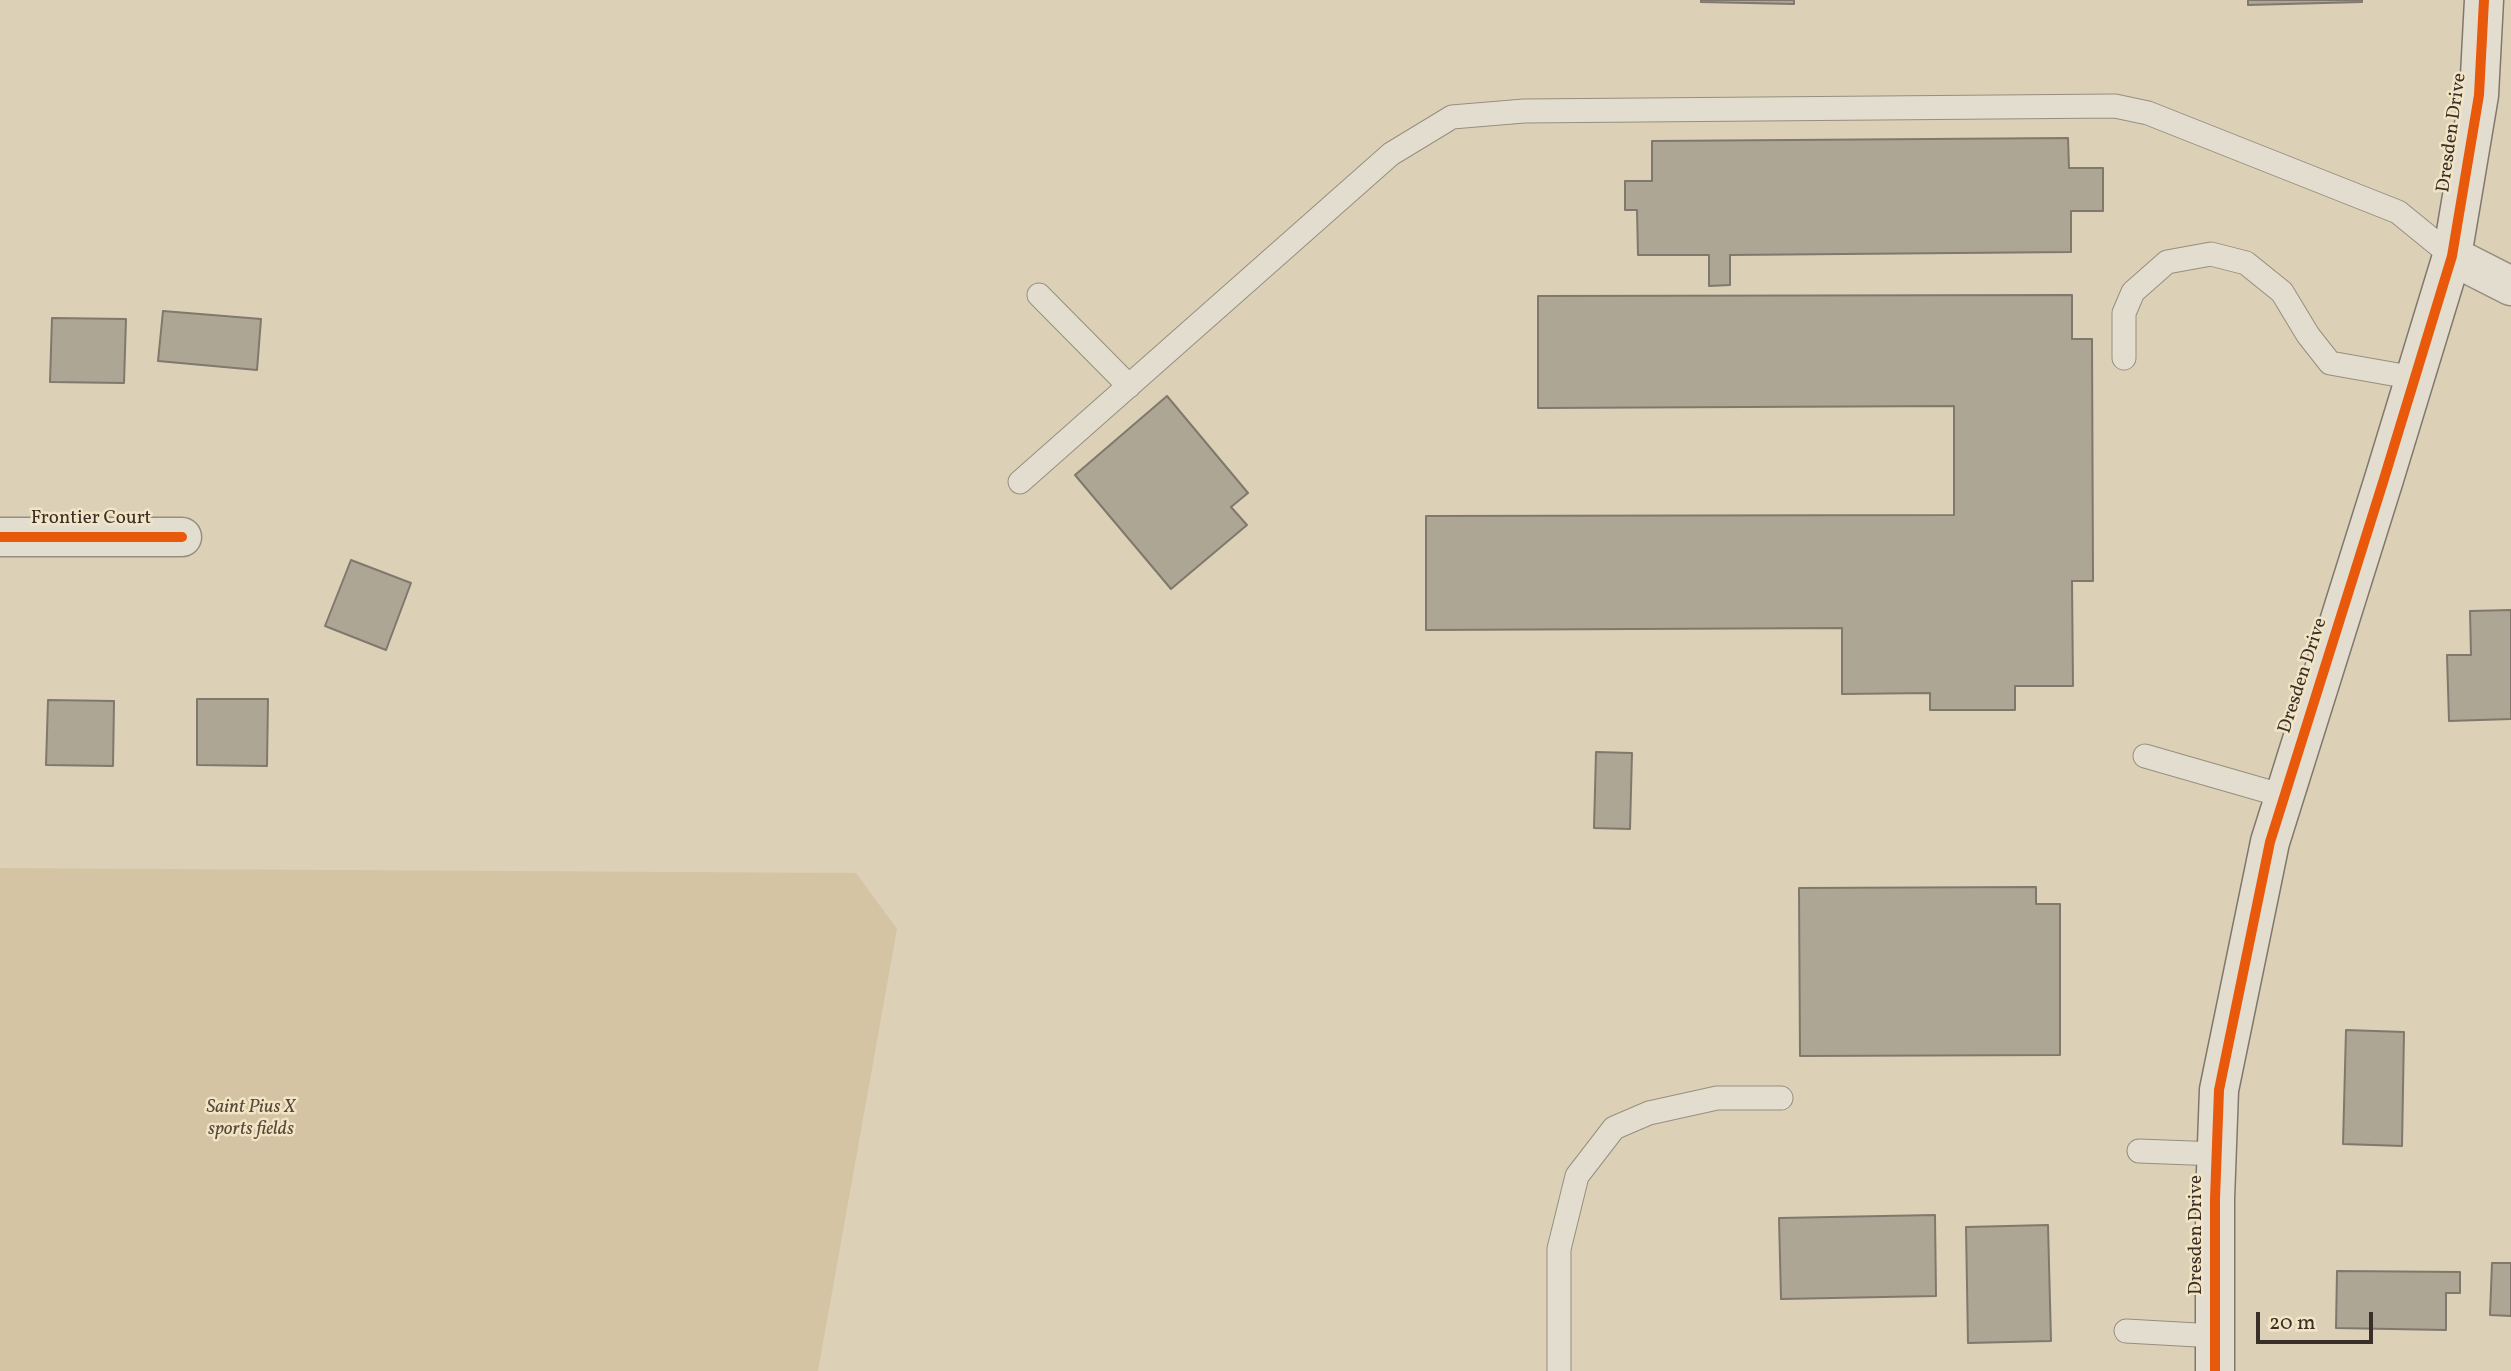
<!DOCTYPE html>
<html>
<head>
<meta charset="utf-8">
<style>
  body { margin:0 }
  #map { position:relative; width:2511px; height:1371px; overflow:hidden; background:#dcd1b7; font-family:Vollkorn,serif }
  canvas { display:block }
  .scale { position:absolute; left:2256px; top:1312px; width:117px; height:32px; box-sizing:border-box; border:4px solid #3a2e28; border-top:0; padding-left:9px; font-size:21px; line-height:24px; white-space:nowrap; color:#3a2e28; -webkit-text-stroke:5px #f2e5c6; paint-order:stroke }
</style>
</head>
<body>
<div id="map">
<canvas width="2511" height="1371"></canvas>
<div class="scale">20 m</div>
</div>
<script>
const context = document.querySelector('canvas').getContext('2d');
context.lineJoin = 'round';
function fill(path, color) {
  context.fillStyle = color;
  context.fill(path, 'evenodd');
}
function strokePath(path, color, width, dash) {
  context.strokeStyle = color;
  context.lineWidth = width;
  context.lineCap = dash ? 'butt' : 'round';
  context.setLineDash(dash || []);
  context.stroke(path);
}
function drawText(font, color, halo, rows, align = 'center') {
  context.font = font + ' Vollkorn,serif';
  context.lineWidth = 5;
  context.setLineDash([]);
  context.textBaseline = 'middle';
  context.strokeStyle = halo;
  context.fillStyle = color;
  for (const [text, x, y, turn = 0] of rows) {
    context.save();
    context.translate(x, y);
    context.rotate((+turn || 0) * Math.PI / 180);
    context.textAlign = isNaN(turn) ? turn : align;
    if (halo) context.strokeText(text, 0, 0);
    context.fillText(text, 0, 0);
    context.restore();
  }
}
const green = new Path2D(`
  M 0,868 L 856,873 L 897,929 L 818,1371 L 0,1371 Z`);
const building = new Path2D(`
  M 1701,0 L 1794,0 L 1794,4 L 1701,2 Z
  M 2248,0 L 2362,0 L 2362,2 L 2248,5 Z
  M 2068,138 L 2069,168 L 2103,168 L 2103,211 L 2071,211 L 2071,252 L 1730,255 L 1730,285 L 1709,286 L 1709,255 L 1638,255 L 1637,210 L 1625,210 L 1625,181 L 1652,181 L 1652,141 Z
  M 2072,295 L 2072,339 L 2092,339 L 2093,581 L 2072,581 L 2073,686 L 2015,686 L 2015,710 L 1930,710 L 1930,693 L 1842,694 L 1842,628 L 1426,630 L 1426,516 L 1954,515 L 1954,406 L 1538,408 L 1538,296 Z
  M 163,311 L 261,319 L 257,370 L 158,361 Z
  M 52,318 L 126,319 L 124,383 L 50,382 Z
  M 1167,396 L 1248,493 L 1231,507 L 1247,525 L 1171,589 L 1075,475 Z
  M 351,560 L 411,583 L 386,650 L 325,626 Z
  M 2511,610 L 2511,719 L 2449,721 L 2447,655 L 2471,655 L 2470,611 Z
  M 197,699 L 268,699 L 267,766 L 197,765 Z
  M 48,700 L 114,701 L 113,766 L 46,765 Z
  M 1596,752 L 1632,753 L 1630,829 L 1594,828 Z
  M 2036,887 L 2036,904 L 2060,904 L 2060,1055 L 1800,1056 L 1799,888 Z
  M 2346,1030 L 2404,1032 L 2402,1146 L 2343,1144 Z
  M 1935,1215 L 1936,1296 L 1781,1299 L 1779,1218 Z
  M 2048,1225 L 2051,1341 L 1968,1343 L 1966,1227 Z
  M 2492,1263 L 2511,1263 L 2511,1316 L 2490,1315 Z
  M 2337,1271 L 2460,1272 L 2460,1293 L 2446,1293 L 2446,1330 L 2336,1328 Z`);
const lane = new Path2D(`
  M 1039,295 L 1129,386
  M 2124,358 L 2124,313 L 2133,292 L 2167,262 L 2211,254 L 2246,263 L 2282,292 L 2308,335 L 2330,363 L 2415,378
  M 1020,482 L 1391,154 L 1452,117 L 1524,111 L 2115,106 L 2148,113 L 2398,212 L 2452,256
  M 2145,756 L 2284,796
  M 2139,1151 L 2217,1154
  M 2126,1331 L 2215,1336
  M 1559,1371 L 1559,1249 L 1577,1176 L 1614,1128 L 1649,1113 L 1717,1098 L 1781,1098`);
const street = new Path2D(`
  M 2452,256 L 2511,286
  M 0,537 L 182,537`);
const secondary = new Path2D(`
  M 2215,1371 L 2215,1199 L 2219,1090 L 2270,842 L 2384,479 L 2452,256 L 2479,95 L 2484,0`);
const cycleway = new Path2D(`
  M 0,537 L 182,537
  M 2215,1371 L 2215,1199 L 2219,1090 L 2270,842 L 2384,479 L 2452,256 L 2479,95 L 2484,0`);
const streetNames = [
  ["Dresden Drive",2453,133,-82],
  ["Frontier Court",91,520],
  ["Dresden Drive",2304,676,-72],
  ["Dresden Drive",2198,1235,-90]
];
const parkNames = [
  ["Saint Pius X",251,1109],
  ["sports fields",251,1131]
];
fill(green, '#d4c4a3');
fill(building, '#aea695');
strokePath(building, '#80786c', 2);
strokePath(lane, '#968e7f', 25);
strokePath(street, '#968e7f', 41);
strokePath(secondary, '#80786c', 41);
strokePath(lane, '#e3ddd0', 23);
strokePath(street, '#e3ddd0', 38);
strokePath(secondary, '#e3ddd0', 38);
strokePath(cycleway, '#e8590c', 10);
drawText('19px', '#3a2e28', '#f2e5c6', streetNames);
drawText('italic 19px', '#574a3d', '#f2e5c6', parkNames);
</script>
</body>
</html>
